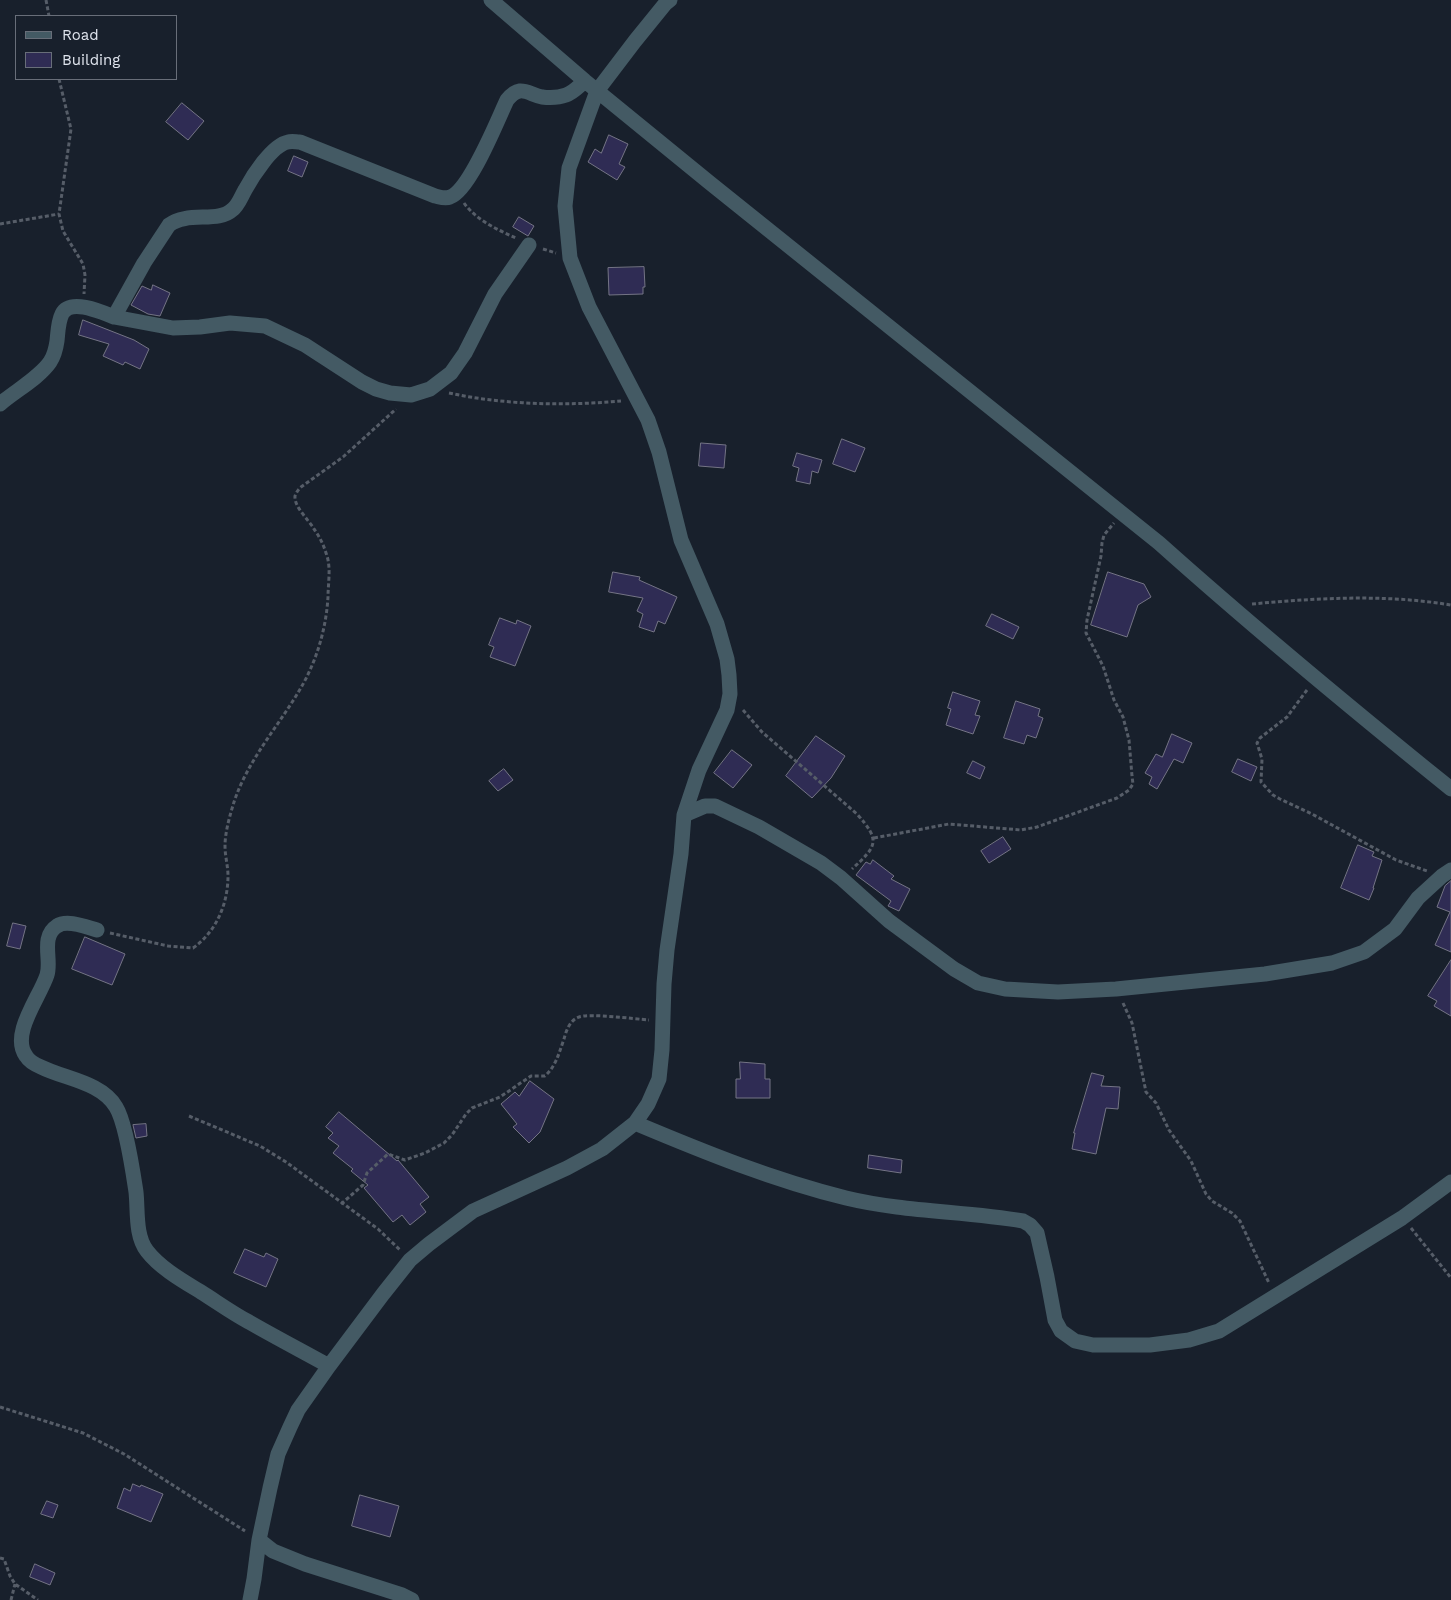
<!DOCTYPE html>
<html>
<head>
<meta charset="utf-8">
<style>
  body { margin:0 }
  #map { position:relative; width:1451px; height:1600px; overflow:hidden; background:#18202c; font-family:"Work Sans",sans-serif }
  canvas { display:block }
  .legend { position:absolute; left:15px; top:15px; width:162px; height:65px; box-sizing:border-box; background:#18202c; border:1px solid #686e79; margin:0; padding:6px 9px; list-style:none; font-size:15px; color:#dfe4ed }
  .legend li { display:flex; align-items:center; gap:10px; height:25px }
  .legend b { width:25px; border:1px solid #686e79 }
</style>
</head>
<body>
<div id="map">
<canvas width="1451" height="1600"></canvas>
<ul class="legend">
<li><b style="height:6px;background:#445a64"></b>Road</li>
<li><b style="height:14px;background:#2f2c54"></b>Building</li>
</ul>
</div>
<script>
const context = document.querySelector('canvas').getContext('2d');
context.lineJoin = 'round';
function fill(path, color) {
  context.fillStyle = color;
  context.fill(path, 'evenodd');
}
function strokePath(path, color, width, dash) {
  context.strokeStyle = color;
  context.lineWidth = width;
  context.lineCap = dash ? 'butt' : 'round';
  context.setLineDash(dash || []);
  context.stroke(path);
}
const building = new Path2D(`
  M 182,103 L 204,121 L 188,140 L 166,122 Z
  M 609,135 L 628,144 L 619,164 L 625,167 L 617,180 L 588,162 L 595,149 L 601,153 Z
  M 294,156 L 308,162 L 302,177 L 288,171 Z
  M 519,217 L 534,226 L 528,236 L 513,227 Z
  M 644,267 L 645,287 L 643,287 L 643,294 L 609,295 L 608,268 Z
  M 153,285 L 170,293 L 160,316 L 148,314 L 131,305 L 142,286 L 151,290 Z
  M 83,320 L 134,340 L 149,349 L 140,369 L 125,362 L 123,365 L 103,356 L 109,344 L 79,335 Z
  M 842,439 L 865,448 L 855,472 L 833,464 Z
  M 701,443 L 726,445 L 724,468 L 699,466 Z
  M 797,453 L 822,460 L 818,473 L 812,471 L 810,484 L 796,481 L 799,468 L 793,466 Z
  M 613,572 L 640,577 L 639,580 L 677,597 L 665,624 L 658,621 L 654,632 L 639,627 L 643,614 L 637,611 L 643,598 L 609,592 Z
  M 1108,572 L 1144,584 L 1151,597 L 1138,605 L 1127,637 L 1091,625 Z
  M 992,614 L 1019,627 L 1013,639 L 986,626 Z
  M 500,618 L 516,624 L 517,620 L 531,626 L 515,666 L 490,657 L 494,647 L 489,645 Z
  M 953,692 L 980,701 L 975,715 L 980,716 L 973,734 L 946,725 L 951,709 L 948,708 Z
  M 1016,701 L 1040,709 L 1038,716 L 1043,718 L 1036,738 L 1027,735 L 1024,744 L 1004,738 Z
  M 1172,734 L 1192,743 L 1183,763 L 1174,759 L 1157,789 L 1149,784 L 1152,777 L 1145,773 L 1156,754 L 1162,757 Z
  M 816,736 L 845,756 L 831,778 L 812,798 L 786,776 Z
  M 732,750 L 752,765 L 733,788 L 714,773 Z
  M 1238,759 L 1257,767 L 1251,781 L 1232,772 Z
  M 973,761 L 985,767 L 980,779 L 967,773 Z
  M 504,769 L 513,780 L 498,791 L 489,781 Z
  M 1003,837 L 1011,849 L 989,863 L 981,851 Z
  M 1358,845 L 1374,852 L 1372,856 L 1382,860 L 1373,888 L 1374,888 L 1369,900 L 1341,888 Z
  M 873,860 L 894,876 L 891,879 L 910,889 L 899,911 L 888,906 L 891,901 L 856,875 L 866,862 L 870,864 Z
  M 1451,881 L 1451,952 L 1435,945 L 1450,912 L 1437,907 L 1445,886 Z
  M 13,923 L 26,926 L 20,949 L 7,946 Z
  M 85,937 L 125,954 L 112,985 L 72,969 Z
  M 1451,960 L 1451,1016 L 1434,1006 L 1437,1001 L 1428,996 Z
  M 740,1062 L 765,1064 L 765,1079 L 770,1079 L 770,1098 L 736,1098 L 736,1079 L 740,1079 Z
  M 1092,1073 L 1104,1076 L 1101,1086 L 1120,1087 L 1118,1109 L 1106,1108 L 1096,1154 L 1072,1149 L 1075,1133 L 1074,1133 Z
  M 530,1081 L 554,1099 L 540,1132 L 529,1143 L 513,1127 L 517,1124 L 501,1104 L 515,1092 L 519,1096 Z
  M 339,1112 L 397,1161 L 398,1160 L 429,1197 L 420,1204 L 426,1212 L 410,1225 L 402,1215 L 393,1222 L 364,1188 L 368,1185 L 351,1171 L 353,1169 L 333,1153 L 339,1146 L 328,1138 L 333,1133 L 326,1127 Z
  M 146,1124 L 147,1136 L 136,1138 L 133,1125 Z
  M 869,1155 L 902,1160 L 901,1173 L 868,1168 Z
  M 245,1249 L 264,1257 L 266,1253 L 278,1259 L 266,1287 L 234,1273 Z
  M 133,1484 L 140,1487 L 141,1485 L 163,1494 L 151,1522 L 117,1508 L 124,1488 L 130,1491 Z
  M 360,1495 L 399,1506 L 390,1537 L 352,1526 Z
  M 47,1501 L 58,1505 L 53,1518 L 41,1514 Z
  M 35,1564 L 55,1573 L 50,1585 L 30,1577 Z`);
const path = new Path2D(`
  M 46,0 L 49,16
  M 59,79 L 71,129 L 59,214 L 63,231 L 83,264 L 85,275 L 84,294
  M 464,203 C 476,220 498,230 516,238
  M 0,224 L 59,214
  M 543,249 L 556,253
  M 449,393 C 505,405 565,406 621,401
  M 1252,604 C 1318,598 1385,594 1451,605
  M 1307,690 L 1287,717 L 1260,738 L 1257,743 L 1262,759 L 1261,782 L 1273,795 L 1280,799 L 1312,814 L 1396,860 L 1427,871
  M 743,710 L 762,732 L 857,814 C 881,841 877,846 852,869
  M 874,838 L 949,824 L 1021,830 L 1037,827 L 1117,798 L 1129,790 L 1133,784 L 1132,776 L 1129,740 L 1123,717 L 1114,700 L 1103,666 L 1086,633 L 1087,620 L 1101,556 L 1102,543 L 1104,535 L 1114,523
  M 110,933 L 168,946 L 193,948 C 216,932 228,904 228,876 C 228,866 225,856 225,846 C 225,832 230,815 234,802 C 248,760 277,728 299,691 C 316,663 326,630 328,597 C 328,584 331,569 327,556 C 324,546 320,537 314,529 C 309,520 294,507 295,496 C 296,493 298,490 301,487 L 343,457 L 396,409
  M 1123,1003 L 1132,1023 L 1146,1092 L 1156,1103 L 1169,1130 L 1191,1161 L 1206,1194 L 1212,1201 L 1232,1213 L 1240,1221 L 1269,1283
  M 189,1116 L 260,1146 L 286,1162 L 378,1229 L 401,1251
  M 341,1204 L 363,1185 L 367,1173 L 388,1154 L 405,1160 L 425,1153 L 444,1143 L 452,1135 L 466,1114 L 472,1108 L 500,1097 L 531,1076 L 545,1076 C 556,1066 559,1053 564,1039 C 566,1031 570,1020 579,1017 C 589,1013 635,1019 649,1020
  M 1411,1228 L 1451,1278
  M 0,1407 L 83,1433 L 124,1454 L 245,1531
  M 0,1558 L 4,1559 L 10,1576 L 15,1584 L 38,1600
  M 11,1600 L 15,1584`);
const minor = new Path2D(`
  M 491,0 L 585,81 L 710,183 L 1159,543 C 1254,628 1352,709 1451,789
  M 114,317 L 173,328 L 200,327 L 230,323 L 265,326 L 305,345 L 362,382 L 376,389 L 390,393 L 411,395 L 430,389 L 451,373 L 465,353 L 495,294 L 529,245
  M 0,404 C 15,391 39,378 50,362 C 54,356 56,348 57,341 C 58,332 58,322 62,314 C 70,298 102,312 114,317 L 144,263 L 169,225 C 187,211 218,223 232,210 C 238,206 241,197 245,190 C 252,177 272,145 288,142 C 292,141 296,142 300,142 L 435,196 C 440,197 445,199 450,197 C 470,190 497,121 507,100 C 520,84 526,93 542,97 C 550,98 558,98 566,95 C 573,93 579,86 585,81
  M 684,815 L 705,806 L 715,806 L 759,827 L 821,863 L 841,878 L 889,921 L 954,969 L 978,983 L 1005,989 L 1058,992 L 1116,989 L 1265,974 L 1332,963 L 1364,952 L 1395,929 L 1418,898 L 1442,876 L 1451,870
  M 97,930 C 86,927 67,919 57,926 C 40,937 52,960 47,975 C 40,997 10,1034 26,1056 C 29,1061 36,1065 41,1067 C 65,1079 101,1082 116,1107 C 126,1123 133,1172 136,1192 C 138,1210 135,1236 147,1251 C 160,1268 183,1281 201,1292 C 217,1302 232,1313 249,1322 C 275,1337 302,1351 329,1366
  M 635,1123 C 704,1152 773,1180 846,1198 C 904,1212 964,1211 1023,1221 L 1030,1225 L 1037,1233 L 1047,1277 L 1055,1320 L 1061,1331 L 1075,1341 L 1093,1345 L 1150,1345 L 1189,1340 L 1219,1331 L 1402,1218 L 1451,1182
  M 259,1540 L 273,1551 L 305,1564 L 402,1595 L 412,1600
  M 250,1600 L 254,1579 L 259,1540 L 270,1488 L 278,1454 L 290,1427 L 298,1410 L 329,1366 L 383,1294 L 410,1260 L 429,1244 L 473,1211 L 567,1168 L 602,1149 L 635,1123 L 648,1104 L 659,1079 L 662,1050 L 664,984 L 667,950 L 681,854 L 684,815 L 699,770 L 727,710 L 730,694 L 729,675 L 727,659 L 717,624 L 681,540 L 659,452 L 648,420 L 589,307 L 570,258 L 565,206 L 569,168 L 597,91 L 635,41 L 665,4 L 670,0`);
fill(building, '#2f2c54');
strokePath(building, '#747485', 1);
strokePath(path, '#565d68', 3, [4, 2.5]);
strokePath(minor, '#445a64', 15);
</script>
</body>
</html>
